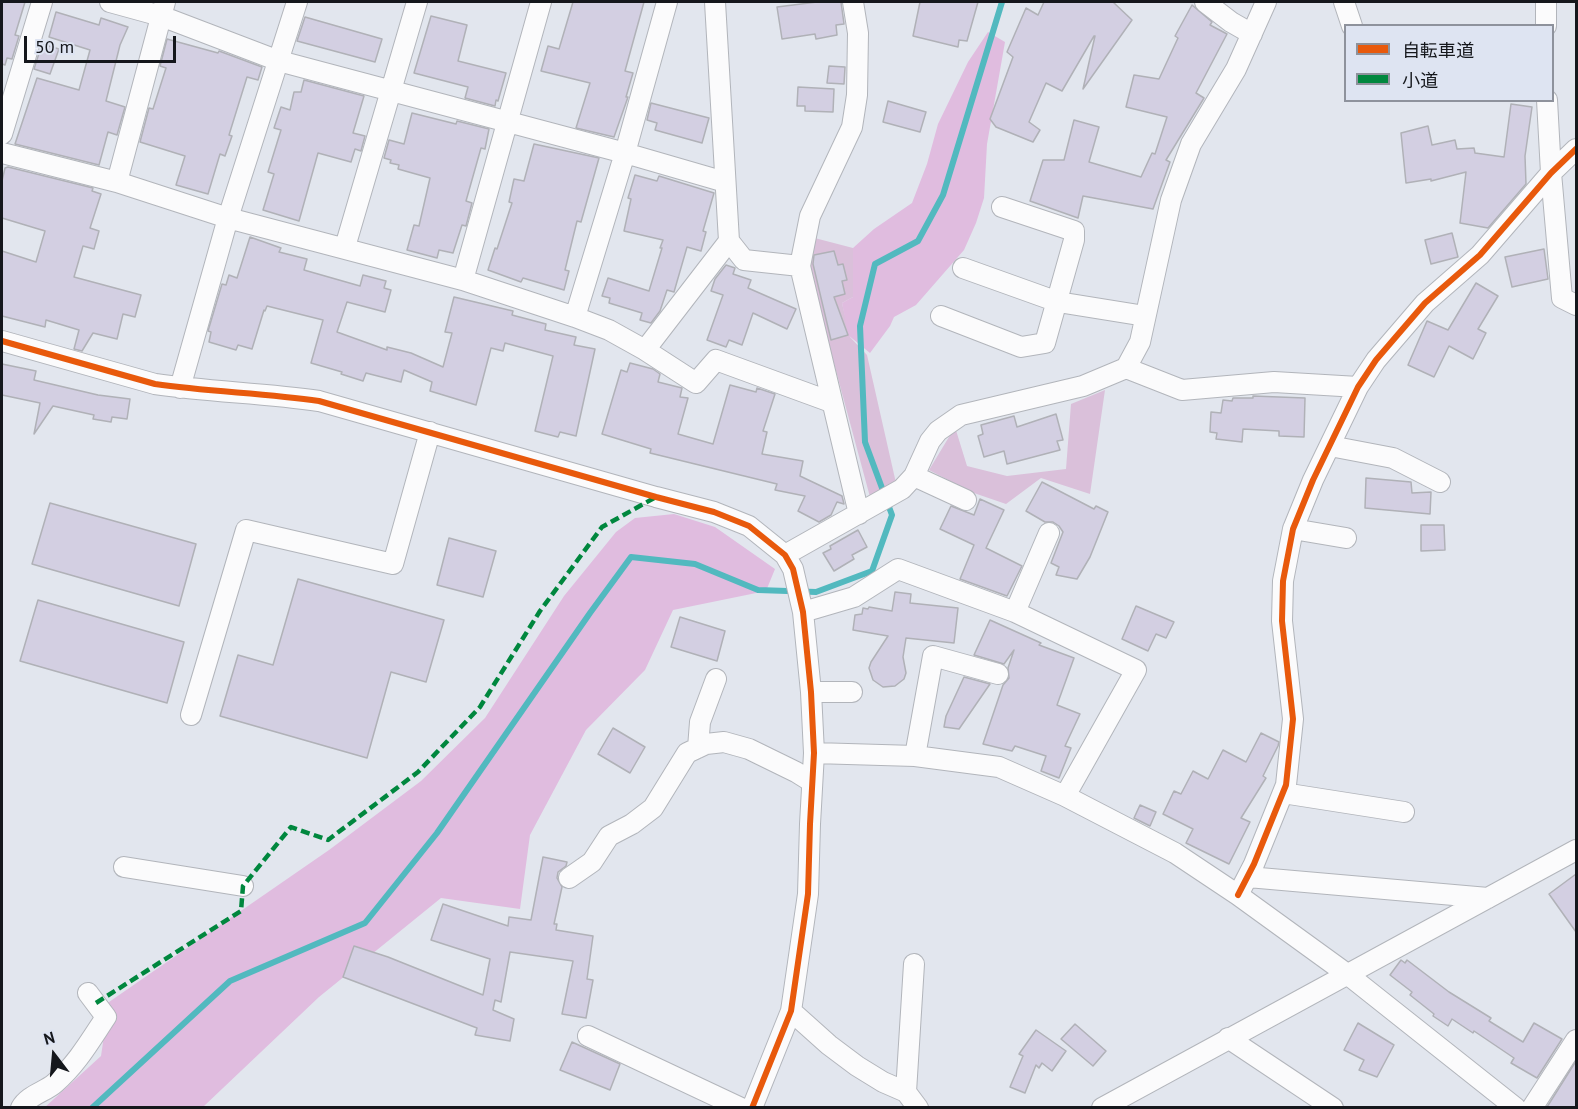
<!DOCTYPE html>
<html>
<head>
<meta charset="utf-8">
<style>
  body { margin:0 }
  #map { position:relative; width:1578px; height:1109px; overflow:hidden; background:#e2e6ee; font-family:"PT Sans","Noto Sans JP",sans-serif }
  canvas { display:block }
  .frame { position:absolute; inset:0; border:3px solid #15171c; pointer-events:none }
  .legend { position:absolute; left:1344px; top:24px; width:210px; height:78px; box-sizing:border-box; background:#dee4f2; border:2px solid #8e929c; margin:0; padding:8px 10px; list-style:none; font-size:18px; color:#15171c }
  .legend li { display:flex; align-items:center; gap:12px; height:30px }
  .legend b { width:30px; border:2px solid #8e929c }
  .north { position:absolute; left:24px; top:1025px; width:60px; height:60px; -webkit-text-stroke:4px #dee4f2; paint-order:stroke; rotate:344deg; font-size:16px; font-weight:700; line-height:24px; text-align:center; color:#15171c }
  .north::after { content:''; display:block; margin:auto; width:21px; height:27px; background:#15171c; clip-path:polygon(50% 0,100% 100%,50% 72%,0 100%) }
  .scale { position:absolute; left:24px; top:36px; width:152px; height:27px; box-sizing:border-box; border:3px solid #15171c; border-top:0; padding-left:8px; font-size:18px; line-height:21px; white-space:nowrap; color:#15171c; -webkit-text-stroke:4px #dee4f2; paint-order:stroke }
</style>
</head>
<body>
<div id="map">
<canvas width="1578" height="1109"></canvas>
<div class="frame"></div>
<ul class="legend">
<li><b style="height:8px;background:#e8590c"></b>自転車道</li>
<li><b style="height:8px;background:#00873e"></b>小道</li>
</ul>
<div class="north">N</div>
<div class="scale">50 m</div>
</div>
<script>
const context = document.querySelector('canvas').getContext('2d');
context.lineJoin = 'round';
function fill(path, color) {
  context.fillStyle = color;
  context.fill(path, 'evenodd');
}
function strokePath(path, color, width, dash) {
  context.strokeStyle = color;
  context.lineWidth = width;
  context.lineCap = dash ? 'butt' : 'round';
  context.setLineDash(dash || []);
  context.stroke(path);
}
const green = new Path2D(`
  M 807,236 L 853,248 L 853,297 L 842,303 L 850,337 L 867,355 L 896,483 L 870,497 L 808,267 Z
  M 1105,390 L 1090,494 L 1041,478 L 1006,504 L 971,492 L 929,470 L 955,427 L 967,466 L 1007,476 L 1066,469 L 1071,404 Z`);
const forest = new Path2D(`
  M 988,32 L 1005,42 L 987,144 L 984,198 L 976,223 L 964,250 L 916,305 L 894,317 L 890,326 L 870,353 L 848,335 L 842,303 L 853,297 L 853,248 L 874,229 L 912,203 L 927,164 L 938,124 L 968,62 Z
  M 674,514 L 715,527 L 775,569 L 766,591 L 673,610 L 645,670 L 586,730 L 530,835 L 520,909 L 441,898 L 319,997 L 203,1107 L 44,1108 L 101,1056 L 109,1002 L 329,850 L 421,781 L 485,718 L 564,596 L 616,532 L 635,518 Z`);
const stream = new Path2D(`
  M 92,1108 L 230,981 L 365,923 L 437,833 L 590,613 L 631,557 L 695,564 L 758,590 L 816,592 L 872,571 L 892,515 L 865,442 L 860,326 L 875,264 L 918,241 L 943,195 L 1002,2`);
const building = new Path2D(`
  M 2,2 L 25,2 L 15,35 L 19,36 L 12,59 L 7,58 L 5,65 L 2,64 Z
  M 573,2 L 644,2 L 625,71 L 633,73 L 626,97 L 628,97 L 614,137 L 576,128 L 590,83 L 541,71 L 548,46 L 559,49 Z
  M 817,2 L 841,2 L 844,24 L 836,25 L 837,35 L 816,39 L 815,34 L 782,39 L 777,7 Z
  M 920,2 L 978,2 L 967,41 L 959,40 L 958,47 L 913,36 Z
  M 1044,2 L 1113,2 L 1132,20 L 1083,89 L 1095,36 L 1094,36 L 1062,91 L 1046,83 L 1029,122 L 1040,130 L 1033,142 L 996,127 L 990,119 L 1013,57 L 1007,52 L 1026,8 L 1038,15 Z
  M 1192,5 L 1212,22 L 1210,25 L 1227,34 L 1196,93 L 1204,98 L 1166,160 L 1170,162 L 1153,209 L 1083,196 L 1078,218 L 1030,201 L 1043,160 L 1064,160 L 1074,120 L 1099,127 L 1089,162 L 1141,177 L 1152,153 L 1155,154 L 1167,117 L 1126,107 L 1134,75 L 1159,79 L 1178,38 L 1175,36 Z
  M 56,12 L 99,25 L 101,18 L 128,27 L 120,45 L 106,101 L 125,107 L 117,135 L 108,132 L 99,165 L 15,144 L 37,78 L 79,90 L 90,50 L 49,37 Z
  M 431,16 L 467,25 L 458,61 L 506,73 L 498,101 L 496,100 L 495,106 L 465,98 L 468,87 L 414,73 Z
  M 305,17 L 382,39 L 375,62 L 297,41 Z
  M 167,39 L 218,53 L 219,51 L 262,67 L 258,80 L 247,77 L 229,135 L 232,136 L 225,156 L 220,154 L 208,194 L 176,185 L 185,156 L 140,142 L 149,108 L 153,109 L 166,68 L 160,66 Z
  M 42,44 L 59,49 L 50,74 L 34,69 Z
  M 829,66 L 845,67 L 844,84 L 827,83 Z
  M 304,80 L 364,96 L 353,133 L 365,136 L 361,151 L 355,149 L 351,162 L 318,153 L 299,221 L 263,210 L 274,174 L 268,172 L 281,130 L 274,128 L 281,107 L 290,110 L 294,92 L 301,92 Z
  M 798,87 L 834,89 L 833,112 L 805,111 L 805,106 L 797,106 Z
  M 888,101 L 926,112 L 920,132 L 883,122 Z
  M 651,103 L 709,118 L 702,143 L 655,130 L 657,123 L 647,120 Z
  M 1511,104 L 1532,107 L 1525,156 L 1526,184 L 1488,228 L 1460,223 L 1466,172 L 1431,181 L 1431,179 L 1406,183 L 1401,133 L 1428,126 L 1432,145 L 1455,140 L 1457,149 L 1474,148 L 1475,153 L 1504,157 Z
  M 412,113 L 456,124 L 457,121 L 489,129 L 485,149 L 481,148 L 466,201 L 472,203 L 466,226 L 462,225 L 453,253 L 439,250 L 437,258 L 407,250 L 414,225 L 419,226 L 430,178 L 398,169 L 399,165 L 390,163 L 391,160 L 384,158 L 389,140 L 404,144 Z
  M 534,144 L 599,158 L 581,222 L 577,221 L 565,270 L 569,271 L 564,290 L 523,278 L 521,282 L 488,270 L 495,248 L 497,249 L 512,203 L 509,202 L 514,179 L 524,181 Z
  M 8,167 L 93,188 L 92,191 L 101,194 L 90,228 L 99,231 L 94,249 L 83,246 L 74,277 L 141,295 L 135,317 L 123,314 L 117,339 L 93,333 L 82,351 L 74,349 L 79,330 L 46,320 L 45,327 L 2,316 L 2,251 L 36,262 L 45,231 L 2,218 L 2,181 L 5,168 Z
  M 635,175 L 657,181 L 659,176 L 714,193 L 703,231 L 706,232 L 701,251 L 687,247 L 674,292 L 667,290 L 660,311 L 651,323 L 640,320 L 642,313 L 609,303 L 610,298 L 602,296 L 608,278 L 649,291 L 662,248 L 660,248 L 663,240 L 624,231 L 631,199 L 628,198 Z
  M 1452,233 L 1458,257 L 1431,264 L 1425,240 Z
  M 250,237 L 281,248 L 279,252 L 307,259 L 304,270 L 360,286 L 363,275 L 386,281 L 384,288 L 391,290 L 385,312 L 347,302 L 337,332 L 387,350 L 387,347 L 411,353 L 443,367 L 452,333 L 445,332 L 454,297 L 513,311 L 512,315 L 546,324 L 545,330 L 576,337 L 574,345 L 595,349 L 576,436 L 560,432 L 558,437 L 535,431 L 553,356 L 505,343 L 503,351 L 491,348 L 476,405 L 430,391 L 432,382 L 404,370 L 401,382 L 366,373 L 363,381 L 341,374 L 342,372 L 311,363 L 323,320 L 267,306 L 265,311 L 264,310 L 252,349 L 238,345 L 236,350 L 209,342 L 211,332 L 208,331 L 222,284 L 226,285 L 229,275 L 237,278 Z
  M 1544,249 L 1548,279 L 1512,287 L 1505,257 Z
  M 834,251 L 838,265 L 843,264 L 847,280 L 842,281 L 845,294 L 834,297 L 848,335 L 831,340 L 813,264 L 814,255 Z
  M 726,265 L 735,268 L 733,274 L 751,280 L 748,288 L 796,309 L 787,329 L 753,313 L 742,345 L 729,340 L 726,347 L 707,340 L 723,295 L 711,291 L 715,279 Z
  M 1476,283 L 1498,296 L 1478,329 L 1486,333 L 1473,359 L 1449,346 L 1434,377 L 1408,365 L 1427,321 L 1448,330 Z
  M 630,363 L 653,369 L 660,374 L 658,382 L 682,388 L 680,397 L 688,398 L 678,434 L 713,444 L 730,385 L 756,392 L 757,388 L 775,394 L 763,431 L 767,432 L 762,454 L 803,461 L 800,476 L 842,496 L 844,504 L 837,502 L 831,515 L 819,522 L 798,511 L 805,496 L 775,490 L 777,484 L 650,453 L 651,449 L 602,434 L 621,370 L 627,372 Z
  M 2,364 L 36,371 L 34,380 L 98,395 L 130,399 L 127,419 L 112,417 L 111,422 L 93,419 L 94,415 L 53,406 L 34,434 L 40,403 L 2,395 Z
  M 1253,396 L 1305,398 L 1304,437 L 1279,436 L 1279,431 L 1243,429 L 1242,442 L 1216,439 L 1217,433 L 1210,432 L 1211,412 L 1221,413 L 1223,400 L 1232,401 L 1233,398 L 1253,398 Z
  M 1056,414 L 1063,440 L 1057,441 L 1060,450 L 1007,464 L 1004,451 L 984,457 L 978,436 L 983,434 L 981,425 L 1014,416 L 1017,427 Z
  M 1366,478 L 1411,482 L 1412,493 L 1431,492 L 1430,514 L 1365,508 Z
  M 1042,482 L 1094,509 L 1096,506 L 1108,512 L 1090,557 L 1077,579 L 1056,575 L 1059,567 L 1051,563 L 1063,532 L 1059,526 L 1053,522 L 1045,522 L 1026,511 Z
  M 980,499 L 1004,510 L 986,548 L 1022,566 L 1007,596 L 960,579 L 974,545 L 940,529 L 951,506 L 974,515 Z
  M 50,503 L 196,544 L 179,606 L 32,564 Z
  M 1421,525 L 1444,525 L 1445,550 L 1421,551 Z
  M 858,530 L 867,547 L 852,555 L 854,559 L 834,571 L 823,553 L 831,549 L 830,546 Z
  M 449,538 L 496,551 L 483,597 L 437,585 Z
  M 298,579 L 444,620 L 426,682 L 391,672 L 367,758 L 220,716 L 238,655 L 273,665 Z
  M 895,592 L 911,594 L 910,603 L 958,608 L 954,643 L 906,638 L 903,657 L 906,673 L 904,679 L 895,686 L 883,687 L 873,680 L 869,668 L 871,662 L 888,636 L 853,630 L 855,615 L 862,614 L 863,608 L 868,609 L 869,607 L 892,611 Z
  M 38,600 L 184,642 L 167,703 L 20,661 Z
  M 1136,606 L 1174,622 L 1166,638 L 1156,634 L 1148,651 L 1122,639 Z
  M 680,617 L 725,631 L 717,661 L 671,647 Z
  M 990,620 L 1041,643 L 1039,645 L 1074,658 L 1057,705 L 1080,714 L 1065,746 L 1071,748 L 1059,778 L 1041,771 L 1046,756 L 1015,746 L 1012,751 L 983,744 L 1003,685 L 1009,678 L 1008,668 L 1014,650 L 1004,664 L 974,655 Z
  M 964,677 L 990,684 L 959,729 L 944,727 L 946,716 Z
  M 613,728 L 645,747 L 630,773 L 598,754 Z
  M 1261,733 L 1279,742 L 1278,746 L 1263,776 L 1266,778 L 1241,818 L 1250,822 L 1229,864 L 1186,843 L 1193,829 L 1163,814 L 1174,791 L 1181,794 L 1193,771 L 1208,779 L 1223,750 L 1246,762 Z
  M 1140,805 L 1156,812 L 1150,826 L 1134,818 Z
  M 543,857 L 567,862 L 566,866 L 558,872 L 557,878 L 562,887 L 554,924 L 557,924 L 556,930 L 593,936 L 587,979 L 593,980 L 586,1018 L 562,1014 L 573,961 L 510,952 L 501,1002 L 495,1000 L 493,1010 L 514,1019 L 510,1041 L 475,1035 L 477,1028 L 343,977 L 354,946 L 388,957 L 483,995 L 490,959 L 431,940 L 443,904 L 508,926 L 509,917 L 531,920 Z
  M 1576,874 L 1576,932 L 1549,894 Z
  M 1401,960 L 1405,963 L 1407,960 L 1449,992 L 1491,1018 L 1489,1021 L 1523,1042 L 1534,1023 L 1562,1039 L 1537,1078 L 1511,1063 L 1514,1058 L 1474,1031 L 1473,1033 L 1452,1019 L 1448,1026 L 1433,1016 L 1434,1014 L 1410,995 L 1412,992 L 1390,975 Z
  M 1358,1023 L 1394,1045 L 1377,1077 L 1359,1070 L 1364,1060 L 1344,1050 Z
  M 1075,1024 L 1106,1051 L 1093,1066 L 1061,1039 Z
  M 1036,1030 L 1066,1051 L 1052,1071 L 1042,1063 L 1039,1068 L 1036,1065 L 1025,1093 L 1010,1087 L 1023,1056 L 1019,1054 Z
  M 572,1042 L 620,1064 L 610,1090 L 560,1070 Z
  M 1576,1061 L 1576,1107 L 1547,1107 Z`);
const minor = new Path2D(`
  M 110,2 L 161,16 L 279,61 L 625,153 L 725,182
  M 715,2 L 729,241 L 744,260 L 800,266 L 859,514
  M 1205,2 L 1231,22 L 1252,34
  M 1344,2 L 1352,26
  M 1546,2 L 1546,26
  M 1547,100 L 1551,173 L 1562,298 L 1576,305
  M 2,134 L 42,2
  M 2,153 L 117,182 L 228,218 L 463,280 L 575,317 L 609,330 L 645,350 L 696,383 L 716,360 L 831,402
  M 117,182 L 165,2
  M 345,247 L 417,2
  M 800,266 L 810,216 L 852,127 L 857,95 L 858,33 L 853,2
  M 963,268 L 1058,302 L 1145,316
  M 463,280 L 541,2
  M 941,316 L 1021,347 L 1045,343 L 1074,240 L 1074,231 L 1002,207
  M 575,317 L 625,153 L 667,2
  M 2,341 L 155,384 C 210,392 265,393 319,401 L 656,497 L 714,512 L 749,526 L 785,555 L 793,569 L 803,612 L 811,692 L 814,753 L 810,824 L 808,894 L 791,1011 L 752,1108
  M 645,350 L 729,241
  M 1126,368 L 1182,390 L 1274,382 L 1358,387
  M 180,388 L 228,218 L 297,2
  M 1330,446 L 1393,458 L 1440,482
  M 914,476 L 966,500
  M 1293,529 L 1346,538
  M 785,555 L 902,489 L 914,476 L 930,441 L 938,431 L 961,415 L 1083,386 L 1126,368 L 1140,342 L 1171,200 L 1191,144 L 1236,69 L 1266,2
  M 803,612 L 854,597 L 898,569 L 1015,612 L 1136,670 L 1065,796
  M 1015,612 L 1049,533
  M 811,692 L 852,692
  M 191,715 L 246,530 L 393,564 L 430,432
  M 698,748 L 700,722 L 716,679
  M 814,753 L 915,756 L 999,767 L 1065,796 L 1175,853 L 1238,895 L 1347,974 L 1516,1108
  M 915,756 L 933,656 L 998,674
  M 1283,793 L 1404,812
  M 124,867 L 243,886
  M 1248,877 L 1488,898
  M 569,878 L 592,862 L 609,836 L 632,824 L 653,808 L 687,753 L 706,744 L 724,742 L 749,749 L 796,772 L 812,782
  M 1238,895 L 1254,864 L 1286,785 L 1293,719 L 1282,621 L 1283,581 L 1293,529 L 1313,480 L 1358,387 L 1376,360 L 1425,303 L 1480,255 L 1551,173 L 1576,149
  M 791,1011 L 829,1045 L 857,1066 L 883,1082 L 906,1092 L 918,1108
  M 588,1036 L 741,1108
  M 1228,1038 L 1333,1108
  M 906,1092 L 914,964
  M 21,1108 C 28,1095 45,1092 55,1083 C 77,1064 90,1041 106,1017 L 88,993
  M 1102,1108 L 1576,850
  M 1532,1108 L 1576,1040`);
const quiet = new Path2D(`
  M 96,1003 L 241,911 L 243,886 L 291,827 L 328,840 L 418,772 L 480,707 L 540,611 L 602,527 L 656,497`);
const cycleway = new Path2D(`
  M 2,341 L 155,384 C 210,392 265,393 319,401 L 656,497 L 714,512 L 749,526 L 785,555 L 793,569 L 803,612 L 811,692 L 814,753 L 810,824 L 808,894 L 791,1011 L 752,1108
  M 1238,895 L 1254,864 L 1286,785 L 1293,719 L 1282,621 L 1283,581 L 1293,529 L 1313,480 L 1358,387 L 1376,360 L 1425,303 L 1480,255 L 1551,173 L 1576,149`);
fill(green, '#dac0da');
fill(forest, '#e0bcdf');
strokePath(stream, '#52b9bf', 6);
fill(building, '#d3cfe2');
strokePath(building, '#b0b1b7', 1.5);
strokePath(minor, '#b2b5bb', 22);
strokePath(minor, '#fbfbfc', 20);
strokePath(quiet, '#00873e', 4.5, [9, 4.5]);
strokePath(cycleway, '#e8590c', 6);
</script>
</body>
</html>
